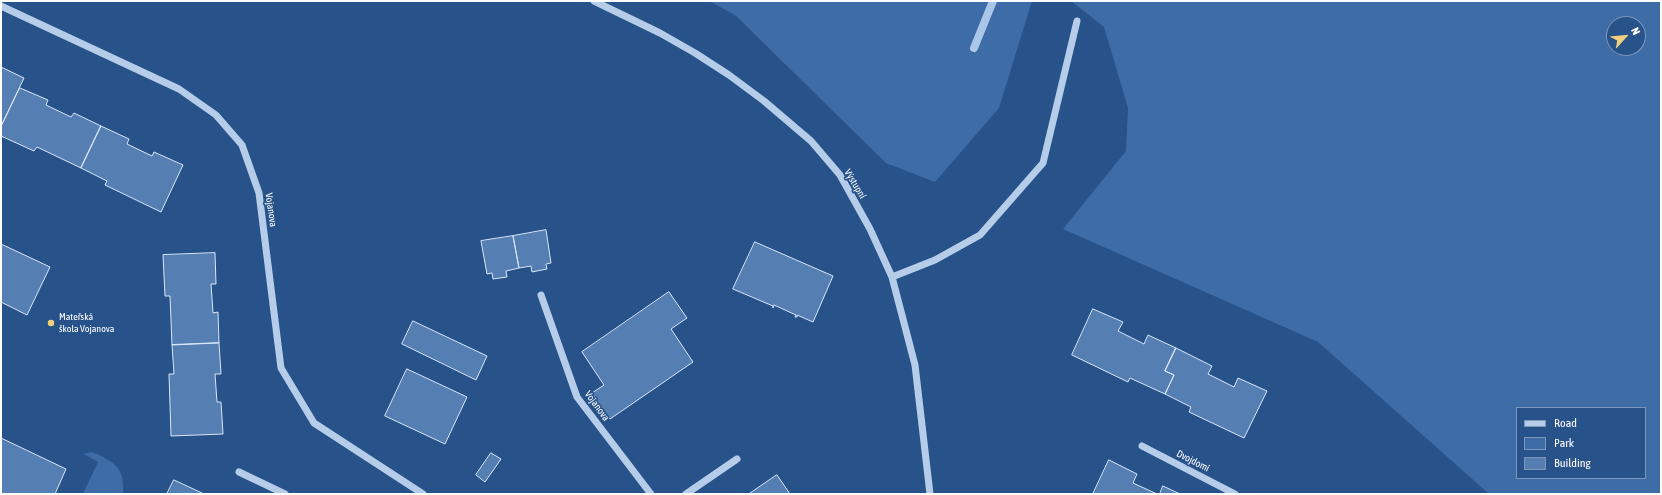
<!DOCTYPE html>
<html>
<head>
<meta charset="utf-8">
<style>
  body { margin:0 }
  #map { position:relative; width:1662px; height:495px; overflow:hidden; background:#28528a; font-family:"Asap Condensed",sans-serif }
  canvas { display:block }
  .frame { position:absolute; inset:0; border:2px solid #fff; pointer-events:none }
  .legend { position:absolute; left:1516px; top:407px; width:130px; height:72px; box-sizing:border-box; background:#28528a; border:1px solid #7e97b9; margin:0; padding:5px 7px; list-style:none; font-size:12px; color:#fff }
  .legend li { display:flex; align-items:center; gap:8px; height:20px }
  .legend b { width:20px; border:1px solid #7e97b9 }
  .north { position:absolute; left:1606px; top:16px; width:40px; height:40px; box-sizing:border-box; background:#28528a; border:1px solid #7e97b9; border-radius:50%; rotate:63deg; font-size:11px; font-weight:700; line-height:16px; text-align:center; color:#fff }
  .north::after { content:''; display:block; margin:auto; width:14px; height:18px; background:#f1d07c; clip-path:polygon(50% 0,100% 100%,50% 72%,0 100%) }
</style>
</head>
<body>
<div id="map">
<canvas width="1662" height="495"></canvas>
<div class="frame"></div>
<ul class="legend">
<li><b style="height:5px;background:#b6cde9"></b>Road</li>
<li><b style="height:11px;background:#3d6ca6"></b>Park</li>
<li><b style="height:11px;background:#557eb2"></b>Building</li>
</ul>
<div class="north">N</div>
</div>
<script>
const context = document.querySelector('canvas').getContext('2d');
context.lineJoin = 'round';
function fill(path, color) {
  context.fillStyle = color;
  context.fill(path, 'evenodd');
}
function strokePath(path, color, width, dash) {
  context.strokeStyle = color;
  context.lineWidth = width;
  context.lineCap = dash ? 'butt' : 'round';
  context.setLineDash(dash || []);
  context.stroke(path);
}
function drawText(font, color, halo, rows, align = 'center') {
  context.font = font + ' "Asap Condensed",sans-serif';
  context.lineWidth = 3.5;
  context.setLineDash([]);
  context.textBaseline = 'middle';
  context.strokeStyle = halo;
  context.fillStyle = color;
  for (const [text, x, y, turn = 0] of rows) {
    context.save();
    context.translate(x, y);
    context.rotate((+turn || 0) * Math.PI / 180);
    context.textAlign = isNaN(turn) ? turn : align;
    if (halo) context.strokeText(text, 0, 0);
    context.fillText(text, 0, 0);
    context.restore();
  }
}
const green = new Path2D(`
  M 709,1 L 1032,1 L 999,108 L 935,182 L 886,163 L 735,15 Z
  M 1071,1 L 1661,1 L 1661,494 L 1489,494 L 1318,342 L 1063,229 L 1126,151 L 1128,108 L 1104,27 ZM 1614,24 L 1638,24 L 1638,48 L 1614,48 ZM 1517,408 L 1645,408 L 1645,478 L 1517,478 Z
  M 92,452 C 115,462 125,468 123,494 L 83,494 L 98,462 L 84,454 Z`);
const stream = new Path2D(`
  M 974,48 L 993,1`);
const building = new Path2D(`
  M 1,67 L 24,78 L 2,124 L 1,124 Z
  M 20,88 L 48,100 L 46,105 L 71,117 L 74,113 L 101,126 L 81,168 L 37,147 L 34,151 L 1,136 L 1,127 Z
  M 101,126 L 129,139 L 127,144 L 152,156 L 154,152 L 183,165 L 161,212 L 105,185 L 107,181 L 81,168 Z
  M 546,230 L 551,263 L 546,264 L 547,269 L 532,272 L 531,266 L 519,268 L 513,236 Z
  M 513,236 L 519,268 L 506,271 L 507,277 L 493,279 L 492,273 L 487,274 L 481,241 Z
  M 755,242 L 833,276 L 813,322 L 797,315 L 797,317 L 795,317 L 796,315 L 774,305 L 773,308 L 773,306 L 733,289 Z
  M 1,244 L 50,267 L 27,315 L 1,302 Z
  M 215,253 L 216,284 L 211,284 L 213,313 L 218,312 L 219,343 L 172,345 L 170,296 L 165,296 L 163,255 Z
  M 669,292 L 687,318 L 671,329 L 693,362 L 610,419 L 592,393 L 604,385 L 582,352 Z
  M 1093,309 L 1123,322 L 1118,331 L 1144,344 L 1148,335 L 1176,348 L 1165,371 L 1174,375 L 1165,394 L 1130,378 L 1128,382 L 1072,355 Z
  M 413,321 L 487,356 L 476,380 L 402,344 Z
  M 219,343 L 221,374 L 215,374 L 217,402 L 221,402 L 223,434 L 171,436 L 169,374 L 174,374 L 172,345 Z
  M 1176,348 L 1212,366 L 1208,374 L 1234,387 L 1238,378 L 1267,391 L 1244,438 L 1189,412 L 1191,407 L 1165,394 L 1174,375 L 1165,371 Z
  M 407,369 L 467,397 L 445,444 L 385,416 Z
  M 1,438 L 66,469 L 55,494 L 1,494 Z
  M 491,453 L 501,459 L 485,482 L 476,475 Z
  M 1109,460 L 1137,474 L 1133,483 L 1157,494 L 1093,494 Z
  M 777,475 L 790,494 L 749,494 Z
  M 174,480 L 202,493 L 202,494 L 167,494 Z
  M 1163,486 L 1180,494 L 1160,494 Z`);
const minor = new Path2D(`
  M 594,1 L 660,33 L 695,53 L 729,75 L 764,101 L 811,141 L 840,175 L 870,229 L 892,277 L 915,365 L 930,494
  M 1,6 L 179,89 L 216,115 L 242,145 L 259,193 L 281,368 L 314,423 L 423,494
  M 892,277 L 935,260 L 980,235 L 1043,163 L 1077,21
  M 541,295 L 577,397 L 651,494
  M 1142,446 L 1235,494
  M 239,472 L 285,494
  M 686,494 L 737,459`);
const markers = [
  [51,323,4,"#f1d07c"]
];
const streetNames = [
  ["Výstupní",855,184,59],
  ["Vojanova",271,210,82],
  ["Vojanova",597,406,54],
  ["Dvojdomí",1193,461,27]
];
const poiNames = [
  ["Mateřská",59,317],
  ["škola Vojanova",59,329]
];
fill(green, '#3d6ca6');
strokePath(stream, '#aac7e9', 8);
fill(building, '#557eb2');
strokePath(building, '#d9e7f7', 1);
strokePath(minor, '#b6cde9', 7);
for (const [x, y, r, color] of markers) {
  const dot = new Path2D();
  dot.arc(x, y, r, 0, 2 * Math.PI);
  context.fillStyle = color;
  context.fill(dot);
  strokePath(dot, '#28528a', 1.5);
}
drawText('10px', '#fff', '#28528a', streetNames);
drawText('10px', '#fff', '#28528a', poiNames, 'left');
</script>
</body>
</html>
